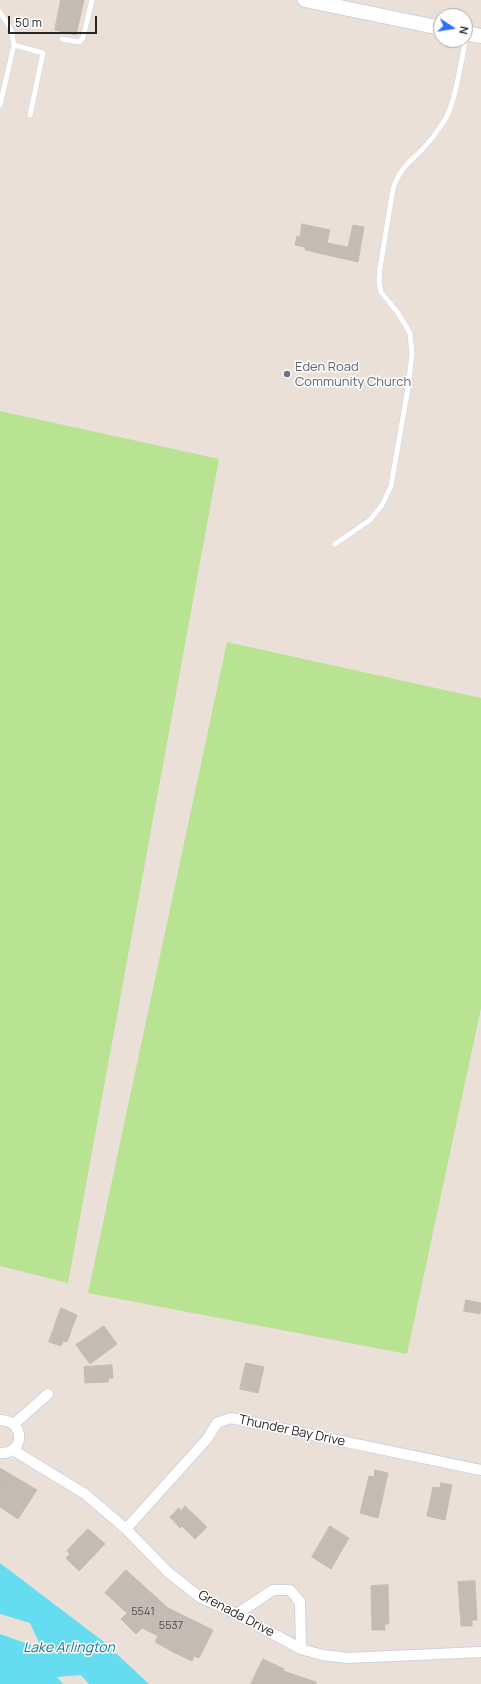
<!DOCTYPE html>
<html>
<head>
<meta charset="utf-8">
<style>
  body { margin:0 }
  #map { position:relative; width:481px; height:1684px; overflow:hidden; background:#ebe0d8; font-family:Manrope,sans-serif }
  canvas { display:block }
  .north { position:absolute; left:433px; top:8px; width:40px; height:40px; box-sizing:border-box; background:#fff; border:1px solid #a9a9a9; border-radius:50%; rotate:102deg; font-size:11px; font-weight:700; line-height:16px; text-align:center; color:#272727 }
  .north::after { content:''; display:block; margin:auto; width:14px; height:18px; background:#316efe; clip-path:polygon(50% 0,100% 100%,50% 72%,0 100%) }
  .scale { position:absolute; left:8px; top:16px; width:89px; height:18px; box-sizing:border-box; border:2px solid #272727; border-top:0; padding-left:5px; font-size:12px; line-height:14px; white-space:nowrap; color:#272727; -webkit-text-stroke:3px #fff; paint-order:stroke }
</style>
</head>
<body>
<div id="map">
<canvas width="481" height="1684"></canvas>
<div class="north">N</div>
<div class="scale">50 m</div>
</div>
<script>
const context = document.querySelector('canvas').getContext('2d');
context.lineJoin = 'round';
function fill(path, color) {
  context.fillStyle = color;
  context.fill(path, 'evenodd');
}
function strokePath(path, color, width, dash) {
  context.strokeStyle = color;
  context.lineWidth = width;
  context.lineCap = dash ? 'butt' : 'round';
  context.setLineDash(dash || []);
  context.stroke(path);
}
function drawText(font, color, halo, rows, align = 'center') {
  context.font = font + ' Manrope,sans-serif';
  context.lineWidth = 3;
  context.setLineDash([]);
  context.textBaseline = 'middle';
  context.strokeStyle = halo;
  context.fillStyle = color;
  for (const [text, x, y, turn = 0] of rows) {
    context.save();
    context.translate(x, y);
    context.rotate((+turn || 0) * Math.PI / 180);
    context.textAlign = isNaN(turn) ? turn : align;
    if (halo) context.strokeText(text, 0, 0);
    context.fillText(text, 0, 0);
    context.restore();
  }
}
const green = new Path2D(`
  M 0,411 L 219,459 L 68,1283 L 0,1266 Z
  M 227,642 L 481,698 L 481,1008 L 407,1354 L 88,1293 Z`);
const water = new Path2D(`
  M 0,1563 L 104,1642 L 149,1684 L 89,1684 L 81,1675 L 57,1677 L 63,1684 L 0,1684 L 0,1634 L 42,1649 L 30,1623 L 0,1614 Z`);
const building = new Path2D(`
  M 61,0 L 84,0 L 76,35 L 55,30 Z
  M 302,224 L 330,230 L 327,243 L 348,247 L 353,225 L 364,227 L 358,262 L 305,250 L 305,247 L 295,245 L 297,236 L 300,237 Z
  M 466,1300 L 481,1303 L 480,1314 L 464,1311 Z
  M 61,1308 L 77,1315 L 67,1342 L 63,1341 L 61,1346 L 49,1342 Z
  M 104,1326 L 117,1344 L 90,1364 L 76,1345 Z
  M 246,1363 L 264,1367 L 258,1393 L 240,1389 Z
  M 112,1365 L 113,1378 L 109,1378 L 108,1382 L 85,1383 L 84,1367 Z
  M 0,1468 L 37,1490 L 18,1519 L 0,1507 Z
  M 375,1470 L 388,1473 L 378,1518 L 360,1513 L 369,1476 L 374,1477 Z
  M 441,1483 L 452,1485 L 445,1520 L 427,1516 L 433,1487 L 440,1488 Z
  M 185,1506 L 207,1527 L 195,1539 L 182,1526 L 180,1528 L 170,1517 L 179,1508 L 181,1511 Z
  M 330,1526 L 349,1538 L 331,1569 L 312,1557 Z
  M 88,1529 L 105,1544 L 79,1571 L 66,1558 L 70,1554 L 67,1551 Z
  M 126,1570 L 168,1608 L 213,1630 L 199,1658 L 194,1656 L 192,1661 L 175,1653 L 155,1642 L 158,1636 L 142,1628 L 136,1634 L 121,1619 L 127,1613 L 105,1593 Z
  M 475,1581 L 477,1620 L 472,1620 L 472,1626 L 461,1626 L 458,1582 Z
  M 388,1585 L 389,1624 L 385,1624 L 385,1630 L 372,1630 L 371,1586 Z
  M 263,1659 L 284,1669 L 283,1671 L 316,1682 L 316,1684 L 251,1684 Z`);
const service = new Path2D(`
  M 0,12 L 11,29 L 14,45 L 43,53 L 30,115
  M 62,39 L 79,42 L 83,38 L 92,0
  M 0,105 L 14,45
  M 335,544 L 370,520 L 382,505 L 391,486 L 408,388 L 412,354 L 410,333 L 398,313 L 381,292 L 379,281 L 380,268 L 393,189 C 401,164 413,161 428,143 C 434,136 441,126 446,118 C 457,96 461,59 467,34`);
const minor = new Path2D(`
  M 0,1420 C 27,1421 24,1455 0,1453
  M 14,1424 L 48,1394
  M 13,1450 L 85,1494 L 126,1529 L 169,1573 L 201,1598 L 237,1614 L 301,1649 L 322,1655 L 348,1658 L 481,1652
  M 126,1529 L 207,1439 L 217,1423 L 231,1418 L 481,1470
  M 237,1614 L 273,1590 L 290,1590 L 300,1602 L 301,1649`);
const secondary = new Path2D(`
  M 305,0 L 441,28
  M 465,33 L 481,36`);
const markers = [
  [287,374,4,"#6b7280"]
];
const numberNames = [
  ["5541",143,1612],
  ["5537",171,1626]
];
const worshipNames = [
  ["Eden Road",295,367],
  ["Community Church",295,382]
];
const streetNames = [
  ["Thunder Bay Drive",292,1431,12],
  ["Grenada Drive",236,1614,28]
];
const waterNames = [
  ["Lake Arlington",69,1648]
];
fill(green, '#b7e392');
fill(water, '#66dcf1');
fill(building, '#c2bcb4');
strokePath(building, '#c5bcb2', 1);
strokePath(service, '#cdd3e1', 6);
strokePath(minor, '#cdd3e1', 12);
strokePath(secondary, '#cdd3e1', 16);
strokePath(service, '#fff', 5);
strokePath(minor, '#fff', 10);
strokePath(secondary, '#fff', 14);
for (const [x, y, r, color] of markers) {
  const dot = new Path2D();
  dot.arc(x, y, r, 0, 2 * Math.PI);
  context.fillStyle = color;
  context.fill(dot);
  strokePath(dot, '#fff', 1.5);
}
drawText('11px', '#4e4c4a', null, numberNames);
drawText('13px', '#5b616d', '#fff', worshipNames, 'left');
drawText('13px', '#272727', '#fff', streetNames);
drawText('italic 14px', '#0a7799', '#fff', waterNames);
</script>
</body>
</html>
